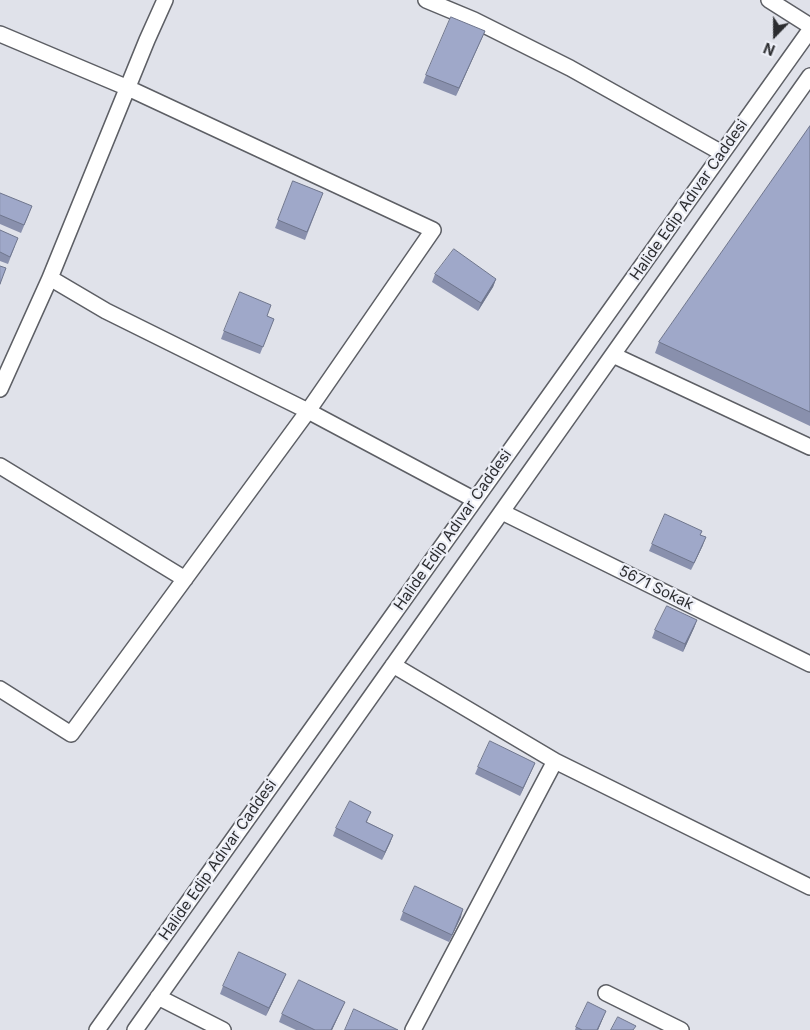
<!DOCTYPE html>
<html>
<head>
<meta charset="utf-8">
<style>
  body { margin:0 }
  #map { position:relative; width:810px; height:1030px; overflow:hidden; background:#e0e2ea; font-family:Inter,sans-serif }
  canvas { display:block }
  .north { position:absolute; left:750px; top:10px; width:50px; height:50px; -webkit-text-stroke:4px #edeff7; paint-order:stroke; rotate:202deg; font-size:14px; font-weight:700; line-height:20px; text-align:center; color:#2c2d30 }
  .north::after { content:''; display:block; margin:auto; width:18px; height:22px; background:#2c2d30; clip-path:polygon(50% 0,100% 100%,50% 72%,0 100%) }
</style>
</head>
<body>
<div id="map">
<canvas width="810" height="1030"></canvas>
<div class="north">N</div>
</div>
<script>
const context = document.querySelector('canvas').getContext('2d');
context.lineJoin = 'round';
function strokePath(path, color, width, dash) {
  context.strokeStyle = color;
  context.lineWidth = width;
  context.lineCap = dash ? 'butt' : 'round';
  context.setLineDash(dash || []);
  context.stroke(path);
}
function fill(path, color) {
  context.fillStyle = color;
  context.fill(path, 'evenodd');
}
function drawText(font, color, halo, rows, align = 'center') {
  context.font = font + ' Inter,sans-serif';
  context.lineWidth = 4.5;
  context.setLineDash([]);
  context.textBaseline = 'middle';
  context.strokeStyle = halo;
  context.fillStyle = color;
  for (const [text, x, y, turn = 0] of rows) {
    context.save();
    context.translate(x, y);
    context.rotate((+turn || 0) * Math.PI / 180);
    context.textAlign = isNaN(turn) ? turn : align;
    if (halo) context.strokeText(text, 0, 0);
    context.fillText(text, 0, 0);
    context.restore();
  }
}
const street = new Path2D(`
  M 165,0 L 147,40 L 50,278 L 106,311 L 308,411 L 475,500
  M 426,0 L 474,20 L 570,68 L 722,153
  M 769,0 L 810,26
  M 0,34 L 128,88 L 433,230 L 308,411 L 71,734 L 0,689
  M 613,355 L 810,447
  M 0,389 L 50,278
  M 0,466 L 185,579
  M 502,512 L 810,664
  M 393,665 L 555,761
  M 606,993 L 681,1030
  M 158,997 L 223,1030
  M 97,1030 L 810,30
  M 135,1030 L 810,76
  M 413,1030 L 555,761 L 810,887`);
const wall = new Path2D(`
  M 485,31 L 456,96 L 423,83 L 426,75 Z
  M 810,126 L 810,426 L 655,353 L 659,342 Z
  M 293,181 L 323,193 L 305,240 L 275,228 Z
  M 0,193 L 29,214 L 21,233 L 0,224 Z
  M 0,230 L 15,246 L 8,264 L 0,261 Z
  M 435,274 L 496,279 L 493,287 L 478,311 L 432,282 Z
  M 267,316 L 274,319 L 260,354 L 221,339 L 224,331 Z
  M 702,531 L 700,535 L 703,545 L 691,570 L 649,551 L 652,544 Z
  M 697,620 L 694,628 L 683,652 L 652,638 L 655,630 Z
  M 535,763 L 520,796 L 475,774 L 478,767 Z
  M 368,819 L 367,822 L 393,835 L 390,843 L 382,860 L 333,836 L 336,828 Z
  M 403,912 L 461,917 L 449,942 L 400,920 Z
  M 286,974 L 283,981 L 266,1016 L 220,994 L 223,986 Z
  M 345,1002 L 332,1030 L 296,1030 L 279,1022 L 282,1014 Z
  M 603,1018 L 598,1030 L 575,1030 L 576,1027 Z`);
const shadedWall = new Path2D(`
  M 485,31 L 482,38 L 456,96 L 459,88 Z
  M 496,279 L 493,287 L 478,311 L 481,303 Z
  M 706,537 L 703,545 L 691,570 L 694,563 Z
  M 697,620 L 694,628 L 683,652 L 685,644 Z
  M 535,763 L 532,770 L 520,796 L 523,788 Z
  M 393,835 L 390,843 L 382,860 L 385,852 Z
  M 463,909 L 461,917 L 449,942 L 452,935 Z
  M 286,974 L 283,981 L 266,1016 L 269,1008 Z
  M 345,1002 L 332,1030 L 331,1030 Z
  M 606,1011 L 598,1030 L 597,1030 Z`);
const building = new Path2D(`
  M 451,17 L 485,31 L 459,88 L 426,75 Z
  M 810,126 L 810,412 L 659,342 Z
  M 293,181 L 323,193 L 307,232 L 278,220 Z
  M 0,193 L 32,206 L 24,225 L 0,215 Z
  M 0,230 L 18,238 L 10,257 L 0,252 Z
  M 454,249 L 496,279 L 481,303 L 435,274 Z
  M 0,266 L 6,268 L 0,284 Z
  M 240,292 L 271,305 L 267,316 L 274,319 L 263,347 L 224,331 Z
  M 665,514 L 702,531 L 700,535 L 706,537 L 694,563 L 652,544 Z
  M 667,606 L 697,620 L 685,644 L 655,630 Z
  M 490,741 L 535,763 L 523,788 L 478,767 Z
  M 350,801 L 371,812 L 366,822 L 393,835 L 385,852 L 336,828 Z
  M 415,886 L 463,909 L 452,935 L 403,912 Z
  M 239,952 L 286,974 L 269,1008 L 223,986 Z
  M 299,980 L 345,1002 L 331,1030 L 315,1030 L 282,1014 Z
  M 588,1002 L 606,1011 L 597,1030 L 582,1030 L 576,1027 Z
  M 354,1009 L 398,1030 L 345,1030 Z
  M 618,1017 L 636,1026 L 633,1030 L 611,1030 Z`);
const streetNames = [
  ["Halide Edip Adıvar Caddesi",689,200,-55],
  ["Halide Edip Adıvar Caddesi",453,530,-55],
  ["5671 Sokak",656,588,26],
  ["Halide Edip Adıvar Caddesi",218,860,-55]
];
strokePath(street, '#5d5f65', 18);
strokePath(street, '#fff', 15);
fill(wall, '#8990ad');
fill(shadedWall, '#6f768d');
fill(building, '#9fa8c9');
strokePath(building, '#6f768d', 1);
drawText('15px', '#2c2d30', '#edeff7', streetNames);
</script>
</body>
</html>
